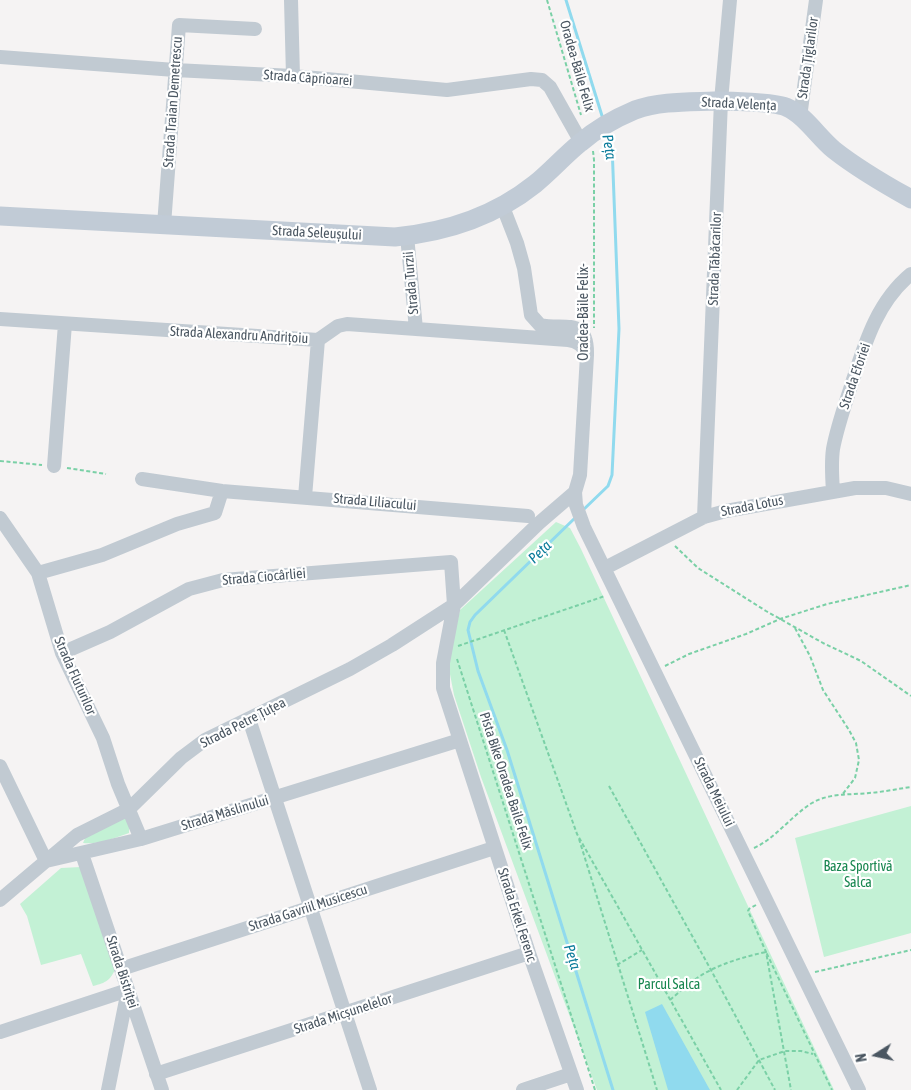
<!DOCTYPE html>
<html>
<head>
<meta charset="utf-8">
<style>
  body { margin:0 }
  #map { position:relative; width:911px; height:1090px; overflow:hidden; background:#f5f3f3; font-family:"Asap Condensed",sans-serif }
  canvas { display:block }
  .north { position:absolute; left:851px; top:1030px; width:50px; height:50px; -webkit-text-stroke:4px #fff; paint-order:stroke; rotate:260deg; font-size:14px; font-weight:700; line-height:20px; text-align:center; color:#4a5661 }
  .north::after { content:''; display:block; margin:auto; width:18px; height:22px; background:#4a5661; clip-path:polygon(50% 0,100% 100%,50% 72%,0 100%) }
</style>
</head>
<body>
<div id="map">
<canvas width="911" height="1090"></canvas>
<div class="north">N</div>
</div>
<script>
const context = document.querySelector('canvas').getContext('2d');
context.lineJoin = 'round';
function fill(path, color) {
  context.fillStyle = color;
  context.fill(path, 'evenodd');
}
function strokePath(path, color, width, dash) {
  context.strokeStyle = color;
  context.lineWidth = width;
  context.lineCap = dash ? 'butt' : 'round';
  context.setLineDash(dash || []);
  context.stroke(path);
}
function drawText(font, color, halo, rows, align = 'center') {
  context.font = font + ' "Asap Condensed",sans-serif';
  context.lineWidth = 4.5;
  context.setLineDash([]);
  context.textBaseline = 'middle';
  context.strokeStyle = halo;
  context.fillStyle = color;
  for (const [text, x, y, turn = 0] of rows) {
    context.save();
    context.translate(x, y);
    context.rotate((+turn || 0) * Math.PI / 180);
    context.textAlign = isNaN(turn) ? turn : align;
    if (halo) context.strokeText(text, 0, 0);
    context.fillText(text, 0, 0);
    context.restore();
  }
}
const green = new Path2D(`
  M 556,522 L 570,528 L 581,549 L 834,1090 L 597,1090 L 481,777 L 454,695 L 449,669 L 450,654 L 460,610 Z
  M 911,806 L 911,933 L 824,957 L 795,838 Z
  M 125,818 L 129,825 L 129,833 C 114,838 99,845 83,843 L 86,836 Z
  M 81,867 L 116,967 C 111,980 106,983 93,986 L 81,954 L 41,965 L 27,916 L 20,904 L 61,868 Z`);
const water = new Path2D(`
  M 662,1004 L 710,1090 L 668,1090 L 645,1012 Z`);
const stream = new Path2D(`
  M 566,0 L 603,119
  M 582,511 L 608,486 L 612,475 L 619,329 L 612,145 L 607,132
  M 576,517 L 475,615 L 470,622 L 468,630 L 478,671 L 507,750 L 613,1090`);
const path = new Path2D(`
  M 547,0 L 581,115
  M 593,151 L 594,160 L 594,328
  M 0,461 L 42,465
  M 67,468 L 106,474
  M 675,546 L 698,568 L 766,611 L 823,643 L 861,661 L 911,696
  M 795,628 L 810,656 L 823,690 L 849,730 L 856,743 L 859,760 L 855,778 L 842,795
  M 504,630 L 577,834 L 721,1090
  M 458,646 L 605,596
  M 457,659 L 595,1090
  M 665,666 L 689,654 L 746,634 L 780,619 L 827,604 L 911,585
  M 609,786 L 711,970 L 775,1090
  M 579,839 L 657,1090
  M 754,848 C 776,838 791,816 812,803 C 829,793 849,795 869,793 C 883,792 897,789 911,787
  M 756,905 L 749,909 L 748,911 L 766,952 L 791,1090
  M 617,965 L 642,950
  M 815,972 L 911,950
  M 670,1000 C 679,992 688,985 697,978 C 718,964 743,957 766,952 L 832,1090
  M 737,1090 L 759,1060 L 785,1051 L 801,1051 L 813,1054`);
const minor = new Path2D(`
  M 291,0 L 293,76
  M 0,57 L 175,70 L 293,76 L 447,90 L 531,79 L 542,80 L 550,87 L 581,142
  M 800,117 L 816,0
  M 164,225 L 179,25 L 255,29
  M 407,236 L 416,329
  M 0,319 L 318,340 L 338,326 L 347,324 L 568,340 C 578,341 584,346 587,355
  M 54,466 L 65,324
  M 142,479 L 222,491 L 528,516
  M 833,491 C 832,477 831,463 833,449 C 837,427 845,405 852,383 C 865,343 877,302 911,274
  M 575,492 L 576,505 L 584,527 L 859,1090
  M 305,497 L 318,340
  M 704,517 L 721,101 L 730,0
  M 0,518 L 38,573 L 62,653 L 103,738 L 118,784 L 141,839
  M 605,568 L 704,517 L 726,511 L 855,488 L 886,488 L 911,494
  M 38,573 L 102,555 L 177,524 L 215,513 L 222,491
  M 62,653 L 110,632 L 189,589 L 223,580 L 451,562 L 454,605 L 443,663 L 443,688 L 529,953 L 577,1090
  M 249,719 L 370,1090
  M 0,766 L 46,861 L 77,835 L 129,809 L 181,758 L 205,740 L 350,669 L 392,645 L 454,605 L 539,523 L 575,492 L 580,475 L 587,355 C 588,317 566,330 540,325 L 531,315 L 524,268 L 517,243 L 503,207
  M 82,854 L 162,1090
  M 0,900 L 46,861 L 141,839 L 460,740
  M 121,969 L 494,848
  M 0,1032 L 128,990 L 108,1090
  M 156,1074 L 529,953
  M 523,1090 L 571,1074`);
const secondary = new Path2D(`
  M 0,216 L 395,237 C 447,232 495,216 535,184 C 551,171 564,156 580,143 C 596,129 616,118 635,110 C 660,101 688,102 714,101 C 730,101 773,102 786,107 C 805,115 818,137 834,150 C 858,169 884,184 911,199`);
const streetNames = [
  ["Strada Țiglarilor",808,58,-82],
  ["Oradea-Băile Felix",577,66,74],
  ["Strada Căprioarei",308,78,4],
  ["Strada Traian Demetrescu",173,102,-86],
  ["Strada Velența",739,104,3],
  ["Strada Seleușului",317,233,3],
  ["Strada Tăbăcarilor",715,259,-88],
  ["Strada Turzii",411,283,-95],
  ["Oradea-Băile Felix-",584,312,-90],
  ["Strada Alexandru Andrițoiu",239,335,3],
  ["Strada Eforiei",855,376,-71],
  ["Strada Liliacului",375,502,5],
  ["Strada Lotus",752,506,-11],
  ["Strada Ciocârliei",264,577,-5],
  ["Strada Fluturilor",75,676,66],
  ["Strada Petre Țuțea",243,723,-27],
  ["Pista Bike Oradea Baile Felix",506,781,72],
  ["Strada Meiului",714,792,64],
  ["Strada Măslinului",225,813,-17],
  ["Strada Gavriil Musicescu",308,908,-18],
  ["Strada Erkel Ferenc",517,915,72],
  ["Strada Bistriței",122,972,72],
  ["Strada Micșunelelor",343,1014,-18]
];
const parkNames = [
  ["Baza Sportivă",858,867],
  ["Salca",858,883],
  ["Parcul Salca",669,985]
];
const waterNames = [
  ["Peța",609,147,81],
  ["Peța",540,552,-44],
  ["Peța",572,957,73]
];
fill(green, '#c3f1d5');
fill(water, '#90daee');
strokePath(stream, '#90daee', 3);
strokePath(path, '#7ad0a6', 2, [4, 2.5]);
strokePath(minor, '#c1cad2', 14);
strokePath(secondary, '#c1cbd6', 19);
drawText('14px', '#4a5661', '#fff', streetNames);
drawText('14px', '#17864f', '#fff', parkNames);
drawText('italic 15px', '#0c7c9b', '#fff', waterNames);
</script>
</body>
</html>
